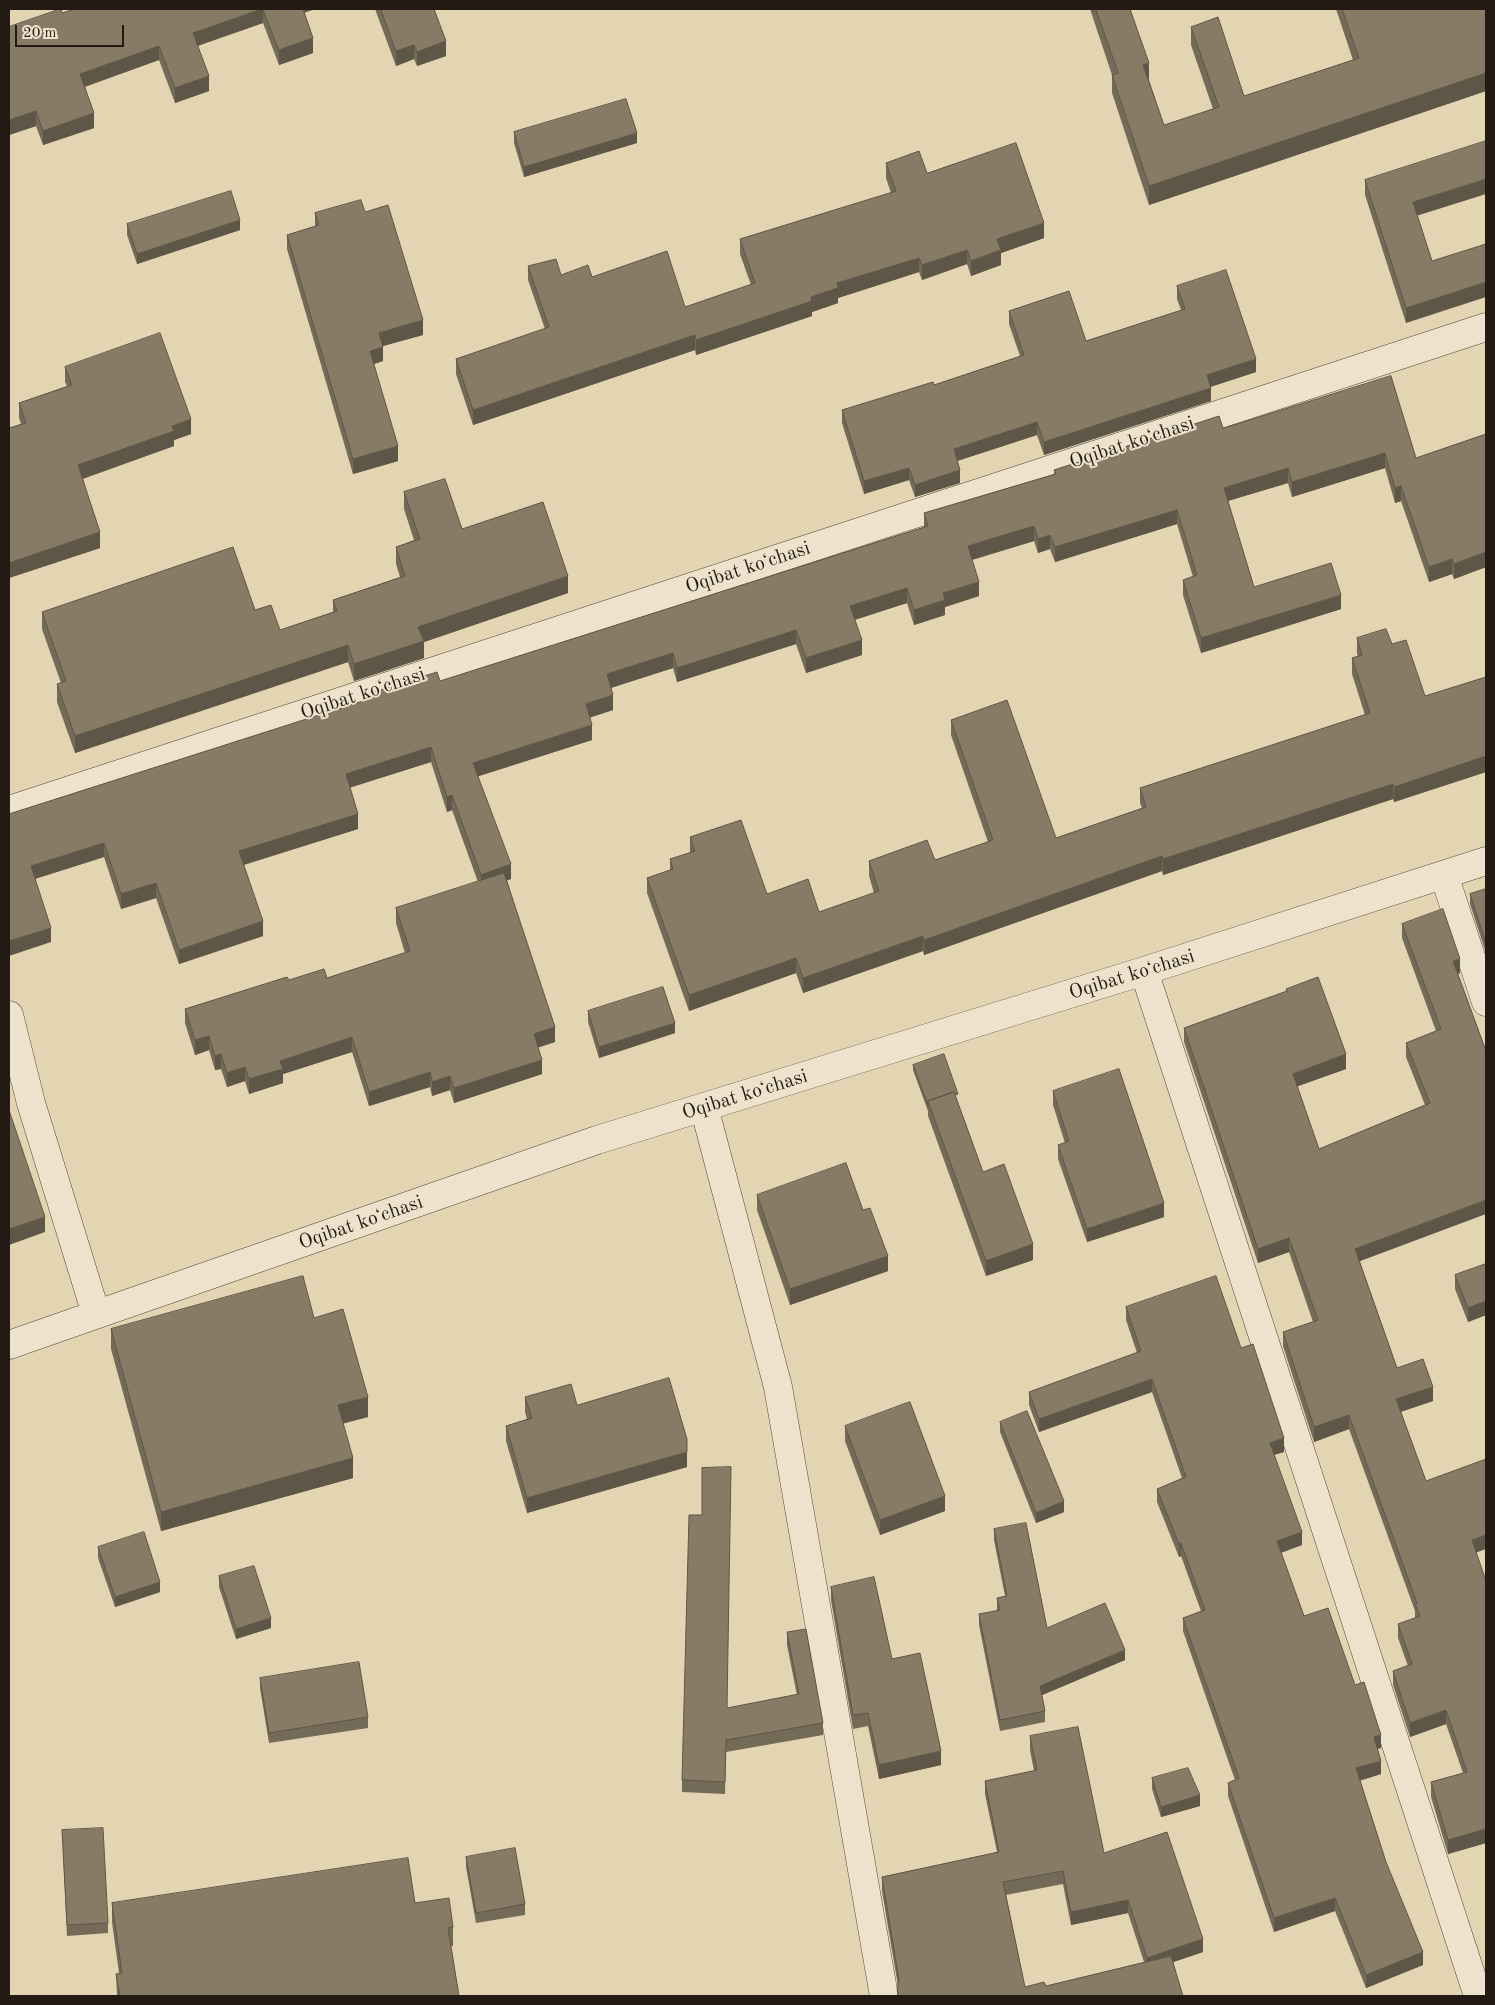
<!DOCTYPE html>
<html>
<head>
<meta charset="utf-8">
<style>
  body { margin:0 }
  #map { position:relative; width:1495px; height:2005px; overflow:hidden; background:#e3d4b2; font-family:"Old Standard TT",serif }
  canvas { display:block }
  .frame { position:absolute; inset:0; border:10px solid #241a14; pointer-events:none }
  .scale { position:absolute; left:15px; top:25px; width:109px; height:22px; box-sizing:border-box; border:2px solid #241a14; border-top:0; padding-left:6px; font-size:15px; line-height:18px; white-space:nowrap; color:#241a14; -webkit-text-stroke:4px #ede3cd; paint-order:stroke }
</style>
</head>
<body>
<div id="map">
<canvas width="1495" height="2005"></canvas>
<div class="frame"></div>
<div class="scale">20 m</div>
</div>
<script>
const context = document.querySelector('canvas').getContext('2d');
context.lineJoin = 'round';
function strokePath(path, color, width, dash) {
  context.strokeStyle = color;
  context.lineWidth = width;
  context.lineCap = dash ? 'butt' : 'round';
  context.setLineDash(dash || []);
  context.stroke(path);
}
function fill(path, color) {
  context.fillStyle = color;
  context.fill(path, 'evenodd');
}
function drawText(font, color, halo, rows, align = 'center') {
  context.font = font + ' "Old Standard TT",serif';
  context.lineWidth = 4;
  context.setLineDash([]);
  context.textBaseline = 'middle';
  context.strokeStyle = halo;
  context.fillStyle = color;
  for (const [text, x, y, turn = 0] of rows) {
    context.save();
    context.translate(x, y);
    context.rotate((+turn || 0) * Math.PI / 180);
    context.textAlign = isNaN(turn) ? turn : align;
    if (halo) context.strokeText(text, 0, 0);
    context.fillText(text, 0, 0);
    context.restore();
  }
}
const street = new Path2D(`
  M 9,810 L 1486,327
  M 1444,875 L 1486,1002
  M 1144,971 L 1478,1996
  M 9,1015 L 31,1103 L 96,1314
  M 704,1107 L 778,1387 L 884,1996
  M 9,1345 L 597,1140 L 1144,971 L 1486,861`);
const wall = new Path2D(`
  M 75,9 L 315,9 L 304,13 L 313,53 L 279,65 L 263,23 L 198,46 L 209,91 L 175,103 L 159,60 L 85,87 L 94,128 L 43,145 L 36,126 L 9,135 L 62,13 Z
  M 375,9 L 434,9 L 446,56 L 417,66 L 414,59 L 396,66 Z
  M 1090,9 L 1130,9 L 1149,80 L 1164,125 L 1213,109 L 1191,45 L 1191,27 L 1244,96 L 1353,60 L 1336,9 L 1486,9 L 1486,91 L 1149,205 L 1112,93 L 1112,75 Z
  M 514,132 L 637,143 L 524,177 L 514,143 Z
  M 886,163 L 927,173 L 1044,238 L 1001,253 L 1001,265 L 971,276 L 967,264 L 922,280 L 919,272 L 838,298 L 838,303 L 812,312 L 812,316 L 696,355 L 695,350 L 473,425 L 456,374 L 456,359 L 545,329 L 528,280 L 528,266 L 561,275 L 592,277 L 685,307 L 751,285 L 740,254 L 740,239 L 891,193 L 886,178 Z
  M 1365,180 L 1417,216 L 1432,261 L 1406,323 L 1365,195 Z
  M 365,212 L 423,335 L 383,346 L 383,361 L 374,364 L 398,461 L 353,474 L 287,249 L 287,235 L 315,226 L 315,213 Z
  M 127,224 L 240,230 L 137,264 L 127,235 Z
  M 1177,286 L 1256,372 L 1210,387 L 1211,401 L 1044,455 L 1037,435 L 957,461 L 960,483 L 915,497 L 909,480 L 864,494 L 842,423 L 842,410 L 934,385 L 1020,356 L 1009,324 L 1009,311 L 1086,341 L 1181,310 L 1177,299 Z
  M 65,367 L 191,434 L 174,440 L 174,446 L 83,479 L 100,548 L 9,578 L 9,428 L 21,424 L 19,418 L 19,403 L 67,386 L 65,382 Z
  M 1223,428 L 1416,458 L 1486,434 L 1486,567 L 1454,579 L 1452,574 L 1429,582 L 1401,501 L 1395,503 L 1385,468 L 1292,497 L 1288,483 L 1228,501 L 1254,587 L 1341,609 L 1201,653 L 1183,595 L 1183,580 L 1193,577 L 1177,524 L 1055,562 L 1050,549 L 1038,553 L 1034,541 L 972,560 L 979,596 L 945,607 L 945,615 L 914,625 L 907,603 L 855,620 L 862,655 L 806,673 L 796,644 L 677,682 L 673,668 L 611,688 L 613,710 L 590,717 L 592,740 L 478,776 L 511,879 L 507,880 L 555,1042 L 538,1047 L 542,1074 L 454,1103 L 450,1090 L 432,1096 L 430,1087 L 369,1106 L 352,1052 L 283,1074 L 283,1083 L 249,1094 L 245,1081 L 227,1087 L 221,1069 L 215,1070 L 209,1050 L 195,1055 L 185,1023 L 185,1009 L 289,980 L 327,978 L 405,953 L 396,923 L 396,908 L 478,882 L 452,810 L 447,812 L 431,762 L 350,787 L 358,829 L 244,865 L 263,936 L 179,964 L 156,898 L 121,909 L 104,857 L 35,879 L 51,942 L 9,814 L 364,701 L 364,695 L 440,681 L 924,527 L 924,513 L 1054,474 L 1054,470 Z
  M 404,492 L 462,529 L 568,593 L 424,642 L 424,658 L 354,681 L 348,662 L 75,753 L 57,702 L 57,684 L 61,683 L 42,629 L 42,612 L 255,610 L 280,630 L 333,612 L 333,600 L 400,577 L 396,564 L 396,547 L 414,540 L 404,509 Z
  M 1357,638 L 1392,644 L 1425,696 L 1486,677 L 1486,772 L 1394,802 L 1393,799 L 1163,875 L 1162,871 L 924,955 L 923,951 L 803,993 L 796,973 L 689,1011 L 647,893 L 647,878 L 670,870 L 670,859 L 690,853 L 690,837 L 767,894 L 819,912 L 874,893 L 869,876 L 869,861 L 935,860 L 988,842 L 951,735 L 951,720 L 1056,838 L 1142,808 L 1140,803 L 1140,788 L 1365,715 L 1352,674 L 1352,658 L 1358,656 L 1357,654 Z
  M 1486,889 L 1486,953 L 1470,904 L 1470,894 Z
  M 1402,924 L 1460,973 L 1458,974 L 1486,1051 L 1360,1262 L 1397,1368 L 1433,1401 L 1401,1412 L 1426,1481 L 1476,1553 L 1486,1581 L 1486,1843 L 1448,1854 L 1431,1797 L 1431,1782 L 1463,1773 L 1446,1724 L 1410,1737 L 1393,1685 L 1393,1671 L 1408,1666 L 1398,1638 L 1398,1624 L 1415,1618 L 1415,1611 L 1349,1429 L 1314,1442 L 1283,1346 L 1283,1332 L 1313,1322 L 1289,1252 L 1258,1263 L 1184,1042 L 1184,1028 L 1286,992 L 1286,989 L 1346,1069 L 1297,1086 L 1319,1149 L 1425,1105 L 1406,1057 L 1406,1043 L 1436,1031 L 1402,938 Z
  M 588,1011 L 675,1033 L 599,1058 L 588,1022 Z
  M 913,1065 L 958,1100 L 957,1100 L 983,1172 L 1033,1260 L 986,1276 L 928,1116 L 928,1111 L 913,1070 Z
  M 1053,1091 L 1164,1217 L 1087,1242 L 1058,1159 L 1058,1145 L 1065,1143 L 1053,1105 Z
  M 757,1195 L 863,1210 L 888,1271 L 790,1305 L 757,1210 Z
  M 1486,1264 L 1486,1315 L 1468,1322 L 1455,1289 L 1455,1275 Z
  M 1126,1307 L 1241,1348 L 1284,1452 L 1274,1455 L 1302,1545 L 1281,1553 L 1304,1616 L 1355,1685 L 1381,1748 L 1377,1749 L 1381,1774 L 1360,1780 L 1386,1862 L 1423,1965 L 1366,1988 L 1335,1911 L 1274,1932 L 1228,1796 L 1228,1783 L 1235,1780 L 1183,1631 L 1183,1618 L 1201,1611 L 1181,1556 L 1179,1557 L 1157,1502 L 1157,1489 L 1182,1478 L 1152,1392 L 1039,1432 L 1029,1405 L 1029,1392 L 1137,1353 L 1126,1320 Z
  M 314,1318 L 368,1417 L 343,1423 L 353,1478 L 161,1531 L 111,1349 L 111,1329 Z
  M 525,1397 L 577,1405 L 687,1467 L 527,1513 L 506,1441 L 506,1426 L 527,1419 L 525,1412 Z
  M 1000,1422 L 1064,1512 L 1036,1523 L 1000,1432 Z
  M 845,1426 L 945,1511 L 880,1535 L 845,1441 Z
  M 994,1529 L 1047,1628 L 1125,1660 L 1042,1695 L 1045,1711 L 1045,1722 L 1000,1731 L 979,1625 L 979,1614 L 997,1611 L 997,1598 L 1005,1596 L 994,1540 Z
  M 98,1547 L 160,1592 L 115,1607 L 98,1558 Z
  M 219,1576 L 271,1628 L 236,1639 L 219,1587 Z
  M 831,1587 L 892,1659 L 941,1765 L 879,1779 L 868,1726 L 853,1729 L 831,1600 Z
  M 787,1632 L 823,1723 L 823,1735 L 726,1752 L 725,1794 L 682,1792 L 682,1780 L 727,1708 L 797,1695 L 787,1645 Z
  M 260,1678 L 368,1717 L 368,1728 L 269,1743 L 260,1688 Z
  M 1030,1736 L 1104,1853 L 1203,1952 L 1173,1962 L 1183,1996 L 897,1996 L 898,1986 L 882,1891 L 882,1877 L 997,1852 L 985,1794 L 985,1781 L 1034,1771 L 1030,1750 ZM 1063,1884 L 1071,1925 L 1128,1913 L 1144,1962 L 1046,1986 L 1025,1987 L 1006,1895 Z
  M 1152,1778 L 1200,1806 L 1161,1817 L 1152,1789 Z
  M 62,1830 L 108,1923 L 108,1933 L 67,1936 Z
  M 466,1857 L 525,1904 L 525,1915 L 476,1923 L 466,1867 Z
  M 112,1903 L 415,1903 L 453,1927 L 453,1946 L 451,1946 L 459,1996 L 117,1996 L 116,1974 L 119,1973 L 112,1922 Z`);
const shadedWall = new Path2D(`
  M 262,9 L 263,9 L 263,23 L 193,47 L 193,33 Z
  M 299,9 L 315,9 L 299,14 Z
  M 313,38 L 313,53 L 279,65 L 279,50 Z
  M 446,41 L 446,56 L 417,66 L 417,52 Z
  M 414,45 L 414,59 L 396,66 L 396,51 Z
  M 159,46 L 159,60 L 80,88 L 80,74 Z
  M 1149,63 L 1149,81 L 1143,65 Z
  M 1486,73 L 1486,91 L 1149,205 L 1149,186 Z
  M 209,76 L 209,91 L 175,103 L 175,88 Z
  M 36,111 L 36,126 L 9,135 L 9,120 Z
  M 94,113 L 94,128 L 43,145 L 43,131 Z
  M 637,133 L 637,143 L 524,177 L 524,167 Z
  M 1486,179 L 1486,194 L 1413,217 L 1413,202 Z
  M 240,220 L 240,230 L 137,264 L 137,254 Z
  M 1044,223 L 1044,238 L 1001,253 L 1001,265 L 971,276 L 971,261 L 997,239 Z
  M 967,250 L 967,264 L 922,280 L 922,265 Z
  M 919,258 L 919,272 L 838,298 L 838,303 L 812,312 L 812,316 L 696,355 L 696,340 L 811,297 L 837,283 Z
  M 1486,282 L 1486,297 L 1406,323 L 1406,308 Z
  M 423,320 L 423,335 L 379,347 L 379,333 Z
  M 695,335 L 695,350 L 473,425 L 473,410 Z
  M 383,347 L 383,361 L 370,365 L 370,351 Z
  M 1256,359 L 1256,372 L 1207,388 L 1207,375 Z
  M 1211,388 L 1211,401 L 1044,455 L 1044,442 Z
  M 191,419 L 191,434 L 174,440 L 174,446 L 78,480 L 78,465 L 172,426 Z
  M 1037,422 L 1037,435 L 954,462 L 954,449 Z
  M 398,446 L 398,461 L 353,474 L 353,459 Z
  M 1385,453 L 1385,468 L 1292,497 L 1292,482 Z
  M 909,468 L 909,480 L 864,494 L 864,481 Z
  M 1288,468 L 1288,483 L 1224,502 L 1224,488 Z
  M 960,470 L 960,483 L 915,497 L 915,485 Z
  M 1401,486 L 1401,501 L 1395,503 L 1395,488 Z
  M 1177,510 L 1177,524 L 1055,562 L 1055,547 Z
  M 1034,526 L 1034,541 L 968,561 L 968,546 Z
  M 100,532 L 100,548 L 9,578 L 9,563 Z
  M 1050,535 L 1050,549 L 1038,553 L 1038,539 Z
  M 1486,552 L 1486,567 L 1454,579 L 1454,564 Z
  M 1452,559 L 1452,574 L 1429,582 L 1429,567 Z
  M 568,576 L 568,593 L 424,642 L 424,658 L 354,681 L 354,664 L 418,627 Z
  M 979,582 L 979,596 L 945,607 L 945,615 L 914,625 L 914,610 L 943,593 Z
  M 907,588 L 907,603 L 850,621 L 850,606 Z
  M 1341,595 L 1341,609 L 1201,653 L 1201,638 Z
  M 796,630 L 796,644 L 677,682 L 677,668 Z
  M 862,640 L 862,655 L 806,673 L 806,658 Z
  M 348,645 L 348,662 L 75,753 L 75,736 Z
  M 673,653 L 673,668 L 607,689 L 607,674 Z
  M 613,695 L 613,710 L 586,719 L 586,704 Z
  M 592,725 L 592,740 L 473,778 L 473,763 Z
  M 431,747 L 431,762 L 346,789 L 346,774 Z
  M 1486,756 L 1486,772 L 1394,802 L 1394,787 Z
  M 1393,784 L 1393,799 L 1163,875 L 1163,859 Z
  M 452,795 L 452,810 L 447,812 L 447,797 Z
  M 358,814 L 358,829 L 239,866 L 239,851 Z
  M 104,843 L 104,857 L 31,880 L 31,866 Z
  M 1162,856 L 1162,871 L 924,955 L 924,940 Z
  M 511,864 L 511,879 L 481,890 L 481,875 Z
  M 156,883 L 156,898 L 121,909 L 121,894 Z
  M 263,921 L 263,936 L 179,964 L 179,950 Z
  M 51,928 L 51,942 L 9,956 L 9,941 Z
  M 923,936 L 923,951 L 803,993 L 803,978 Z
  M 796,958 L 796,973 L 689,1011 L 689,995 Z
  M 1460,959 L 1460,973 L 1453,975 L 1453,961 Z
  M 675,1023 L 675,1033 L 599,1058 L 599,1047 Z
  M 555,1027 L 555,1042 L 534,1049 L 534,1034 Z
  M 209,1036 L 209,1050 L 195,1055 L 195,1040 Z
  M 352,1037 L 352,1052 L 283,1074 L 283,1083 L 249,1094 L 249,1079 L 280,1061 Z
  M 221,1054 L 221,1069 L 215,1070 L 215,1056 Z
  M 1346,1054 L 1346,1069 L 1293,1088 L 1293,1074 Z
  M 542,1060 L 542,1074 L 454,1103 L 454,1088 Z
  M 245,1067 L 245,1081 L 227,1087 L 227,1073 Z
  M 430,1072 L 430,1087 L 369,1106 L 369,1092 Z
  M 450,1076 L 450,1090 L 432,1096 L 432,1082 Z
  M 1486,1200 L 1486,1214 L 1355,1263 L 1355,1249 Z
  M 1164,1203 L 1164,1217 L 1087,1242 L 1087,1229 Z
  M 45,1217 L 45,1232 L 9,1245 L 9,1229 Z
  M 1289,1238 L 1289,1252 L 1258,1263 L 1258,1249 Z
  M 1033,1244 L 1033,1260 L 986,1276 L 986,1261 Z
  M 888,1256 L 888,1271 L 790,1305 L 790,1289 Z
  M 1486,1301 L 1486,1315 L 1468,1322 L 1468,1308 Z
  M 1152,1379 L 1152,1392 L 1039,1432 L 1039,1419 Z
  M 1433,1387 L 1433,1401 L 1396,1413 L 1396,1399 Z
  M 368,1397 L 368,1417 L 338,1425 L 338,1405 Z
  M 1349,1415 L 1349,1429 L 1314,1442 L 1314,1427 Z
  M 1284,1438 L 1284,1452 L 1270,1456 L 1270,1443 Z
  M 687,1452 L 687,1467 L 527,1513 L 527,1498 Z
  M 353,1458 L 353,1478 L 161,1531 L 161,1512 Z
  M 945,1496 L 945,1511 L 880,1535 L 880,1520 Z
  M 1064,1501 L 1064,1512 L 1036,1523 L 1036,1513 Z
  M 1302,1532 L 1302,1545 L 1277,1554 L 1277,1541 Z
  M 1486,1535 L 1486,1549 L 1472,1554 L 1472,1540 Z
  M 1181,1543 L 1181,1556 L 1179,1557 L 1179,1544 Z
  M 160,1582 L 160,1592 L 115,1607 L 115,1597 Z
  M 271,1618 L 271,1628 L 236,1639 L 236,1629 Z
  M 1125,1650 L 1125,1660 L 1040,1696 L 1040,1686 Z
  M 1446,1710 L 1446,1724 L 1410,1737 L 1410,1723 Z
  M 1381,1735 L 1381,1748 L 1374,1750 L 1374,1737 Z
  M 941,1751 L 941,1765 L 879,1779 L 879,1765 Z
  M 1381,1761 L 1381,1774 L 1356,1782 L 1356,1768 Z
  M 1200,1795 L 1200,1806 L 1161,1817 L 1161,1807 Z
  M 1486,1829 L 1486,1843 L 1448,1854 L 1448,1840 Z
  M 1335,1898 L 1335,1911 L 1274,1932 L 1274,1918 Z
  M 1128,1900 L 1128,1913 L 1071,1925 L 1071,1912 Z
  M 1203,1939 L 1203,1952 L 1147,1971 L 1147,1958 Z
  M 1423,1952 L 1423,1965 L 1366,1988 L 1366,1975 Z`);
const building = new Path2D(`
  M 61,9 L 62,13 L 75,9 L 262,9 L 193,33 L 209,76 L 175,88 L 159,46 L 80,74 L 94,113 L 43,131 L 36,111 L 9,120 L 9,27 Z
  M 263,9 L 303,9 L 313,38 L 279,50 Z
  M 381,9 L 434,9 L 446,41 L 417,52 L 414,45 L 396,51 Z
  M 1096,9 L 1130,9 L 1149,63 L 1143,65 L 1164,125 L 1219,107 L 1191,27 L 1218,17 L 1244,96 L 1359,58 L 1342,9 L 1486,9 L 1486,73 L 1149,186 L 1112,75 L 1118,73 Z
  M 626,99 L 637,133 L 524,167 L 514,132 Z
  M 1486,141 L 1486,179 L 1413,202 L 1432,261 L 1486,244 L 1486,282 L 1406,308 L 1365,180 Z
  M 1016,143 L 1044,223 L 997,239 L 1001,250 L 971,261 L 967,250 L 922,265 L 919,258 L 837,283 L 838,288 L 811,297 L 812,301 L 696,340 L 695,335 L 473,410 L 456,359 L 549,327 L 528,266 L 556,259 L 561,275 L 588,265 L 592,277 L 667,251 L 685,307 L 755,283 L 740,239 L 896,191 L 886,163 L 919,151 L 927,173 Z
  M 231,191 L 240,220 L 137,254 L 127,224 Z
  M 361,200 L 365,212 L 388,205 L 423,320 L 379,333 L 383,347 L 370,351 L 398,446 L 353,459 L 287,235 L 319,225 L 315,213 Z
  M 1226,270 L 1256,359 L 1207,375 L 1211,388 L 1044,442 L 1037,422 L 954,449 L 960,470 L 915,485 L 909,468 L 864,481 L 842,410 L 933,382 L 934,385 L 1024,355 L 1009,311 L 1069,291 L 1086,341 L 1185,309 L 1177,286 Z
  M 160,333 L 191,419 L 172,426 L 174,431 L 78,465 L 100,532 L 9,563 L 9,428 L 26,423 L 19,403 L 72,385 L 65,367 Z
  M 1391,376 L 1416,458 L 1486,434 L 1486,552 L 1454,564 L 1452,559 L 1429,567 L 1401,486 L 1395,488 L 1385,453 L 1292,482 L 1288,468 L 1224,488 L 1254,587 L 1331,563 L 1341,595 L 1201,638 L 1183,580 L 1197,575 L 1177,510 L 1055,547 L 1050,535 L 1038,539 L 1034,526 L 968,546 L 979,582 L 943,593 L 945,600 L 914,610 L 907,588 L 850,606 L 862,640 L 806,658 L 796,630 L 677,668 L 673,653 L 607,674 L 613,695 L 586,704 L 592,725 L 473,763 L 511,864 L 481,875 L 452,795 L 447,797 L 431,747 L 346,774 L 358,814 L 239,851 L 263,921 L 179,950 L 156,883 L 121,894 L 104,843 L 31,866 L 51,928 L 9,941 L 9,814 L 366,700 L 364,695 L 437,672 L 440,681 L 928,526 L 924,513 L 1056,474 L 1054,470 L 1219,416 L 1223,428 Z
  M 445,479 L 462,529 L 543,502 L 568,576 L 418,627 L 424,641 L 354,664 L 348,645 L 75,736 L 57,684 L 66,681 L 42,612 L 233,547 L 255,610 L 271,605 L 280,630 L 337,611 L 333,600 L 405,576 L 396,547 L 420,539 L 404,492 Z
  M 1386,629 L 1392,644 L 1406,640 L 1425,696 L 1486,677 L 1486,756 L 1394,787 L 1393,784 L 1163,859 L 1162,856 L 924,940 L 923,936 L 803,978 L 796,958 L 689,995 L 647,878 L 673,869 L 670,859 L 695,851 L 690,837 L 741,820 L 767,894 L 808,879 L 819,912 L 879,891 L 869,861 L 927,840 L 935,860 L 993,840 L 951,720 L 1007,700 L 1056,838 L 1146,807 L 1140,788 L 1370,713 L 1352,658 L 1362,655 L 1357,638 Z
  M 504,873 L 555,1027 L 534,1034 L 542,1060 L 454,1088 L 450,1076 L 432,1082 L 430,1072 L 369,1092 L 352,1037 L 280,1061 L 283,1069 L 249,1079 L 245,1067 L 227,1073 L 221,1054 L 215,1056 L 209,1036 L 195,1040 L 185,1009 L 287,977 L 289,980 L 324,969 L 327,978 L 410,951 L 396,908 Z
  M 1486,889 L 1486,943 L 1470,894 Z
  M 1443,909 L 1460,959 L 1453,961 L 1486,1051 L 1486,1200 L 1355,1249 L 1397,1368 L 1423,1359 L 1433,1387 L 1396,1399 L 1426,1481 L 1486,1459 L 1486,1535 L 1472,1540 L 1486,1581 L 1486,1829 L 1448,1840 L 1431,1782 L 1467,1772 L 1446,1710 L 1410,1723 L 1393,1671 L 1412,1664 L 1398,1624 L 1420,1616 L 1415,1604 L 1417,1603 L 1349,1415 L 1314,1427 L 1283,1332 L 1318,1320 L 1289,1238 L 1258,1249 L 1184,1028 L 1287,991 L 1286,989 L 1318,977 L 1346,1054 L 1293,1074 L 1319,1149 L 1430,1103 L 1406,1043 L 1441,1029 L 1402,924 Z
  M 663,987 L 675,1023 L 599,1047 L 588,1011 Z
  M 944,1054 L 958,1094 L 956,1095 L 954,1092 L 928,1101 L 928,1105 L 913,1065 Z
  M 1119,1069 L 1164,1203 L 1087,1229 L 1058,1145 L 1069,1141 L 1053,1091 Z
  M 954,1092 L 983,1172 L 1004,1164 L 1033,1244 L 986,1261 L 928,1101 Z
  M 9,1110 L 45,1217 L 9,1229 Z
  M 846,1163 L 863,1210 L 870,1208 L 888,1256 L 790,1289 L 757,1195 Z
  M 1486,1264 L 1486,1301 L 1468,1308 L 1455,1275 Z
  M 303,1276 L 314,1318 L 343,1309 L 368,1397 L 338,1405 L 353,1458 L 161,1512 L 111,1329 Z
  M 1216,1276 L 1241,1348 L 1253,1344 L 1284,1438 L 1270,1443 L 1302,1532 L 1277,1541 L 1304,1616 L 1328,1608 L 1355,1685 L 1364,1682 L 1381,1735 L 1374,1737 L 1381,1761 L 1356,1768 L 1386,1862 L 1423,1952 L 1366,1975 L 1335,1898 L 1274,1918 L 1228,1783 L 1239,1778 L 1183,1618 L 1205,1610 L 1181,1543 L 1179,1544 L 1157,1489 L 1186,1477 L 1152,1379 L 1039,1419 L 1029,1392 L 1141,1351 L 1126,1307 Z
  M 669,1378 L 687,1439 L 687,1452 L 527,1498 L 506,1426 L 532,1418 L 525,1397 L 571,1384 L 577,1405 Z
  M 910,1402 L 945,1496 L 880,1520 L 845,1426 Z
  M 1027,1411 L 1064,1501 L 1036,1513 L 1000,1422 Z
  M 731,1467 L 727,1708 L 799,1694 L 787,1632 L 806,1629 L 823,1723 L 726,1740 L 725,1782 L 682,1780 L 689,1515 L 702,1515 L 702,1468 Z
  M 1026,1523 L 1047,1628 L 1105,1603 L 1125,1650 L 1040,1686 L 1045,1711 L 1000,1720 L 979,1614 L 1000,1610 L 997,1598 L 1007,1596 L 994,1529 Z
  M 144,1532 L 160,1582 L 115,1597 L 98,1547 Z
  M 254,1566 L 271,1618 L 236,1629 L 219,1576 Z
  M 874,1577 L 892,1659 L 920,1653 L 941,1751 L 879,1765 L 868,1713 L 853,1715 L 831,1587 Z
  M 359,1662 L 368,1717 L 269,1733 L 260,1678 Z
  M 1078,1727 L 1104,1853 L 1167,1832 L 1203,1939 L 1147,1958 L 1128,1900 L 1071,1912 L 1063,1871 L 1003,1882 L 1025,1987 L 1044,1982 L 1046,1986 L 1171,1956 L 1183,1996 L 899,1996 L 897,1990 L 899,1980 L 882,1877 L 999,1852 L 985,1781 L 1037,1770 L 1030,1736 Z
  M 1188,1768 L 1200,1795 L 1161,1807 L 1152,1778 Z
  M 103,1828 L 108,1923 L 67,1925 L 62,1830 Z
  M 515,1848 L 525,1904 L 476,1913 L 466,1857 Z
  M 408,1858 L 415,1903 L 449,1898 L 453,1927 L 448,1928 L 459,1996 L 120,1996 L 116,1974 L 122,1973 L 112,1903 Z`);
const streetNames = [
  ["Oqibat koʻchasi",1132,443,-18],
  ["Oqibat koʻchasi",748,568,-18],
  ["Oqibat koʻchasi",363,694,-18],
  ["Oqibat koʻchasi",1132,975,-17],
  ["Oqibat koʻchasi",745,1095,-17],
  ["Oqibat koʻchasi",361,1223,-19]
];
strokePath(street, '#54483c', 29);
strokePath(street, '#ede3cd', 28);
fill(wall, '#746a58');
fill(shadedWall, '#5e5647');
fill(building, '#877b66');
strokePath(building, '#5e5647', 1);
drawText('20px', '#241a14', '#ede3cd', streetNames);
</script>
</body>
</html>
